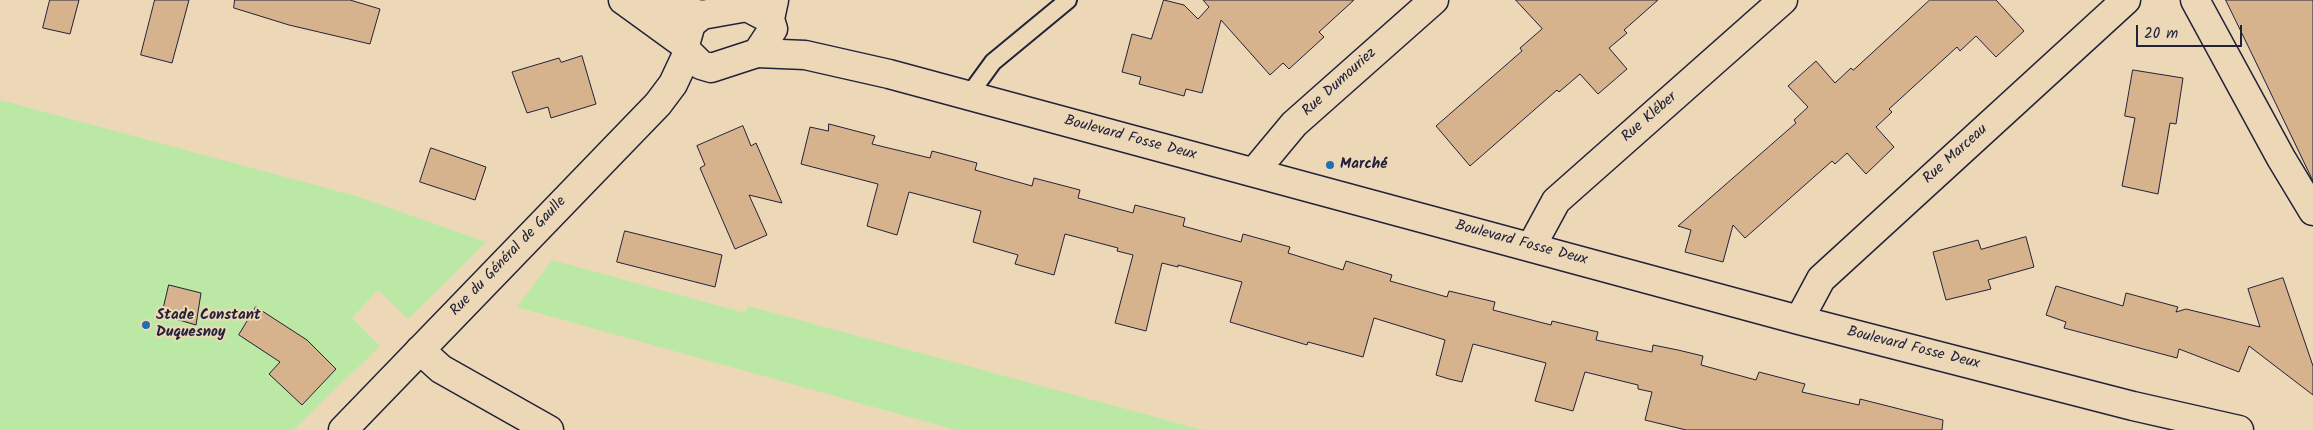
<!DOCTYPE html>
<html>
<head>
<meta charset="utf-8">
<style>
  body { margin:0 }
  #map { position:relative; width:2313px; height:430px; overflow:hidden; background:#ecd8b6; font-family:Kalam,sans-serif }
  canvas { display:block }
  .scale { position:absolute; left:2136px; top:25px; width:106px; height:22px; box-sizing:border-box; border:2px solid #22223b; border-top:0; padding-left:6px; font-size:15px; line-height:18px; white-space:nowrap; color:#22223b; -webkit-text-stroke:4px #ecd8b6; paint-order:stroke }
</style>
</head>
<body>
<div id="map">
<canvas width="2313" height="430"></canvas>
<div class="scale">20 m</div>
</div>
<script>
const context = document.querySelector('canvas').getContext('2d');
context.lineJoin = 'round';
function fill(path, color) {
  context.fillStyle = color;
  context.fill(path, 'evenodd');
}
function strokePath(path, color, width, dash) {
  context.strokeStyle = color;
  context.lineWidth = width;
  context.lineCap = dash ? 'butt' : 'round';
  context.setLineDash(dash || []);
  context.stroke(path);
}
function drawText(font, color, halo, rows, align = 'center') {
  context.font = font + ' Kalam,sans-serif';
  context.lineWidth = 4;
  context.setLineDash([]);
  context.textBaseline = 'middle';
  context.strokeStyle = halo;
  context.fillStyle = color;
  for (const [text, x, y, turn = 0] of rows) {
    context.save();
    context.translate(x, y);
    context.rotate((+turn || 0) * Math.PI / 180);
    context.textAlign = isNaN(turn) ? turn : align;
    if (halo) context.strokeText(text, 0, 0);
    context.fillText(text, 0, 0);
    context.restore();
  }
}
const green = new Path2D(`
  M 0,100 L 356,196 L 486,242 L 408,319 L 378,290 L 352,318 L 380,346 L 293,430 L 0,430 Z
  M 552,260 L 745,313 L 748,306 L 1203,430 L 956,430 L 517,307 Z`);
const building = new Path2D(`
  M 50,0 L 79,0 L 70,34 L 43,28 Z
  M 155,0 L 189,0 L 172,63 L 141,55 Z
  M 235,0 L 350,0 L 380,9 L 370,44 L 289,25 L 234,8 Z
  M 1164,0 L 1184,5 L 1198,19 L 1209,7 L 1203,0 L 1354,0 L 1319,32 L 1324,37 L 1289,69 L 1283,63 L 1270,75 L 1221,20 L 1202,93 L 1186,89 L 1184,96 L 1139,84 L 1141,77 L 1122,72 L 1132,34 L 1151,39 Z
  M 1516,0 L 1658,0 L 1624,30 L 1627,33 L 1609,48 L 1627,69 L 1598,94 L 1580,74 L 1559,92 L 1557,90 L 1470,166 L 1436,126 L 1522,51 L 1520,48 L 1542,29 Z
  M 1930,0 L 1996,0 L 2024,31 L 1996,57 L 1976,36 L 1960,51 L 1957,47 L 1889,109 L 1892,112 L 1876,127 L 1894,147 L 1866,174 L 1847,153 L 1835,164 L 1832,161 L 1745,238 L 1733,225 L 1723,262 L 1685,252 L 1691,230 L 1678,226 L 1796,123 L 1794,120 L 1808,107 L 1788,86 L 1816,61 L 1835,83 L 1851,68 L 1853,70 Z
  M 2226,0 L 2313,0 L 2313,181 L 2250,50 Z
  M 582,56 L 596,104 L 551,118 L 548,107 L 527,113 L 512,72 L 559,58 L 561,62 Z
  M 2133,70 L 2183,78 L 2176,124 L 2170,123 L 2158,194 L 2122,186 L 2135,118 L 2125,116 Z
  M 829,124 L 875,136 L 872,144 L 930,158 L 932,151 L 977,163 L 975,170 L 1032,186 L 1034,178 L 1080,190 L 1078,198 L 1133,213 L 1135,205 L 1185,218 L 1183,226 L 1241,242 L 1243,234 L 1290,247 L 1288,253 L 1343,270 L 1346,261 L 1392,275 L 1390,281 L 1447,297 L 1449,291 L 1495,302 L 1493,310 L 1551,325 L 1552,321 L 1598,332 L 1596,340 L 1652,352 L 1653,345 L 1678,350 L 1703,356 L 1701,365 L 1756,380 L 1759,372 L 1805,384 L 1802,392 L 1859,405 L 1860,399 L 1943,420 L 1942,430 L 1686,430 L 1645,420 L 1652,392 L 1638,389 L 1638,385 L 1585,372 L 1573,411 L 1535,401 L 1546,363 L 1473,344 L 1462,382 L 1449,379 L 1436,375 L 1445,340 L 1374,318 L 1363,357 L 1308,342 L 1307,345 L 1230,322 L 1242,282 L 1178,265 L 1178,267 L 1162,263 L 1146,331 L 1115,323 L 1133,255 L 1117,251 L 1118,248 L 1065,234 L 1054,275 L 1015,264 L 1018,255 L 973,242 L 981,211 L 909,192 L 897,235 L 867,226 L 878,184 L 801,164 L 810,127 L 828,131 Z
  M 743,126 L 751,146 L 756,143 L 782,203 L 749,195 L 767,235 L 735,249 L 700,168 L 705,165 L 697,146 Z
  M 431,148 L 486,167 L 475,200 L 420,182 Z
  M 625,231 L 722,255 L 715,287 L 617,262 Z
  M 2026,237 L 2034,267 L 1988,280 L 1991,289 L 1946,300 L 1933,252 L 1978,240 L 1981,249 Z
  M 2283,278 L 2313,366 L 2313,395 L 2249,346 L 2239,372 L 2179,349 L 2177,358 L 2064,328 L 2066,322 L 2046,315 L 2056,286 L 2123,306 L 2126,293 L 2178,307 L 2176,312 L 2186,309 L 2260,327 L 2248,289 Z
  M 169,285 L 201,293 L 196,325 L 162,315 Z
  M 256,307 L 307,340 L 336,369 L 302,405 L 269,374 L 280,362 L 239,335 Z`);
const lane = new Path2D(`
  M 969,95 L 993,62 L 1068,0`);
const street = new Path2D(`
  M 623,0 L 685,45
  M 632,0 L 702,15
  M 2195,0 L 2281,158 L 2313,211
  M 757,53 L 805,55 L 889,74 L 1799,320 L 2133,406 L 2239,430
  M 1254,172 L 1294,124 L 1434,0
  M 1531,247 L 1556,201 L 1783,0
  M 1799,320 L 1821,279 L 2126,0
  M 420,350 L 441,369 L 549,430`);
const secondary = new Path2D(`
  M 770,19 L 747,7 L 702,15 L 691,24 L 685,45 L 688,52 L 701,65 L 711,68 L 757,53 L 773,29 L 770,19 L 774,0
  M 343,430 L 658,104 L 673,84 L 688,52`);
const markers = [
  [1330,165,5,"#1f6fb2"],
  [146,325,5,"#1f6fb2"]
];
const streetNames = [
  ["Rue Dumouriez",1340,83,-42],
  ["Rue Kléber",1650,118,-41],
  ["Boulevard Fosse Deux",1130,139,15],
  ["Rue Marceau",1956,155,-42],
  ["Boulevard Fosse Deux",1521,244,15],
  ["Rue du Général de Gaulle",509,257,-46],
  ["Boulevard Fosse Deux",1913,349,14]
];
const poiNames = [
  ["Marché",1340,165],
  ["Stade Constant",156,316],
  ["Duquesnoy",156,333]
];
fill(green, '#bce8a5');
fill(building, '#d6b28d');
strokePath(building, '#22223b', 1);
strokePath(lane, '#22223b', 20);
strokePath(street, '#22223b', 31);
strokePath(secondary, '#22223b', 31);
strokePath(lane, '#ecd8b6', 16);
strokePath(street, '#ecd8b6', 28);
strokePath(secondary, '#ecd8b6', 28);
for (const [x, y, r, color] of markers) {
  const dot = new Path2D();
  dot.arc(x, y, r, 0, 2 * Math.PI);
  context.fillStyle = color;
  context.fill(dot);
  strokePath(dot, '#ecd8b6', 2);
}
drawText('15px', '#22223b', '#ecd8b6', streetNames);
drawText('bold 15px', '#22223b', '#ecd8b6', poiNames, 'left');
</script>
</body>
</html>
